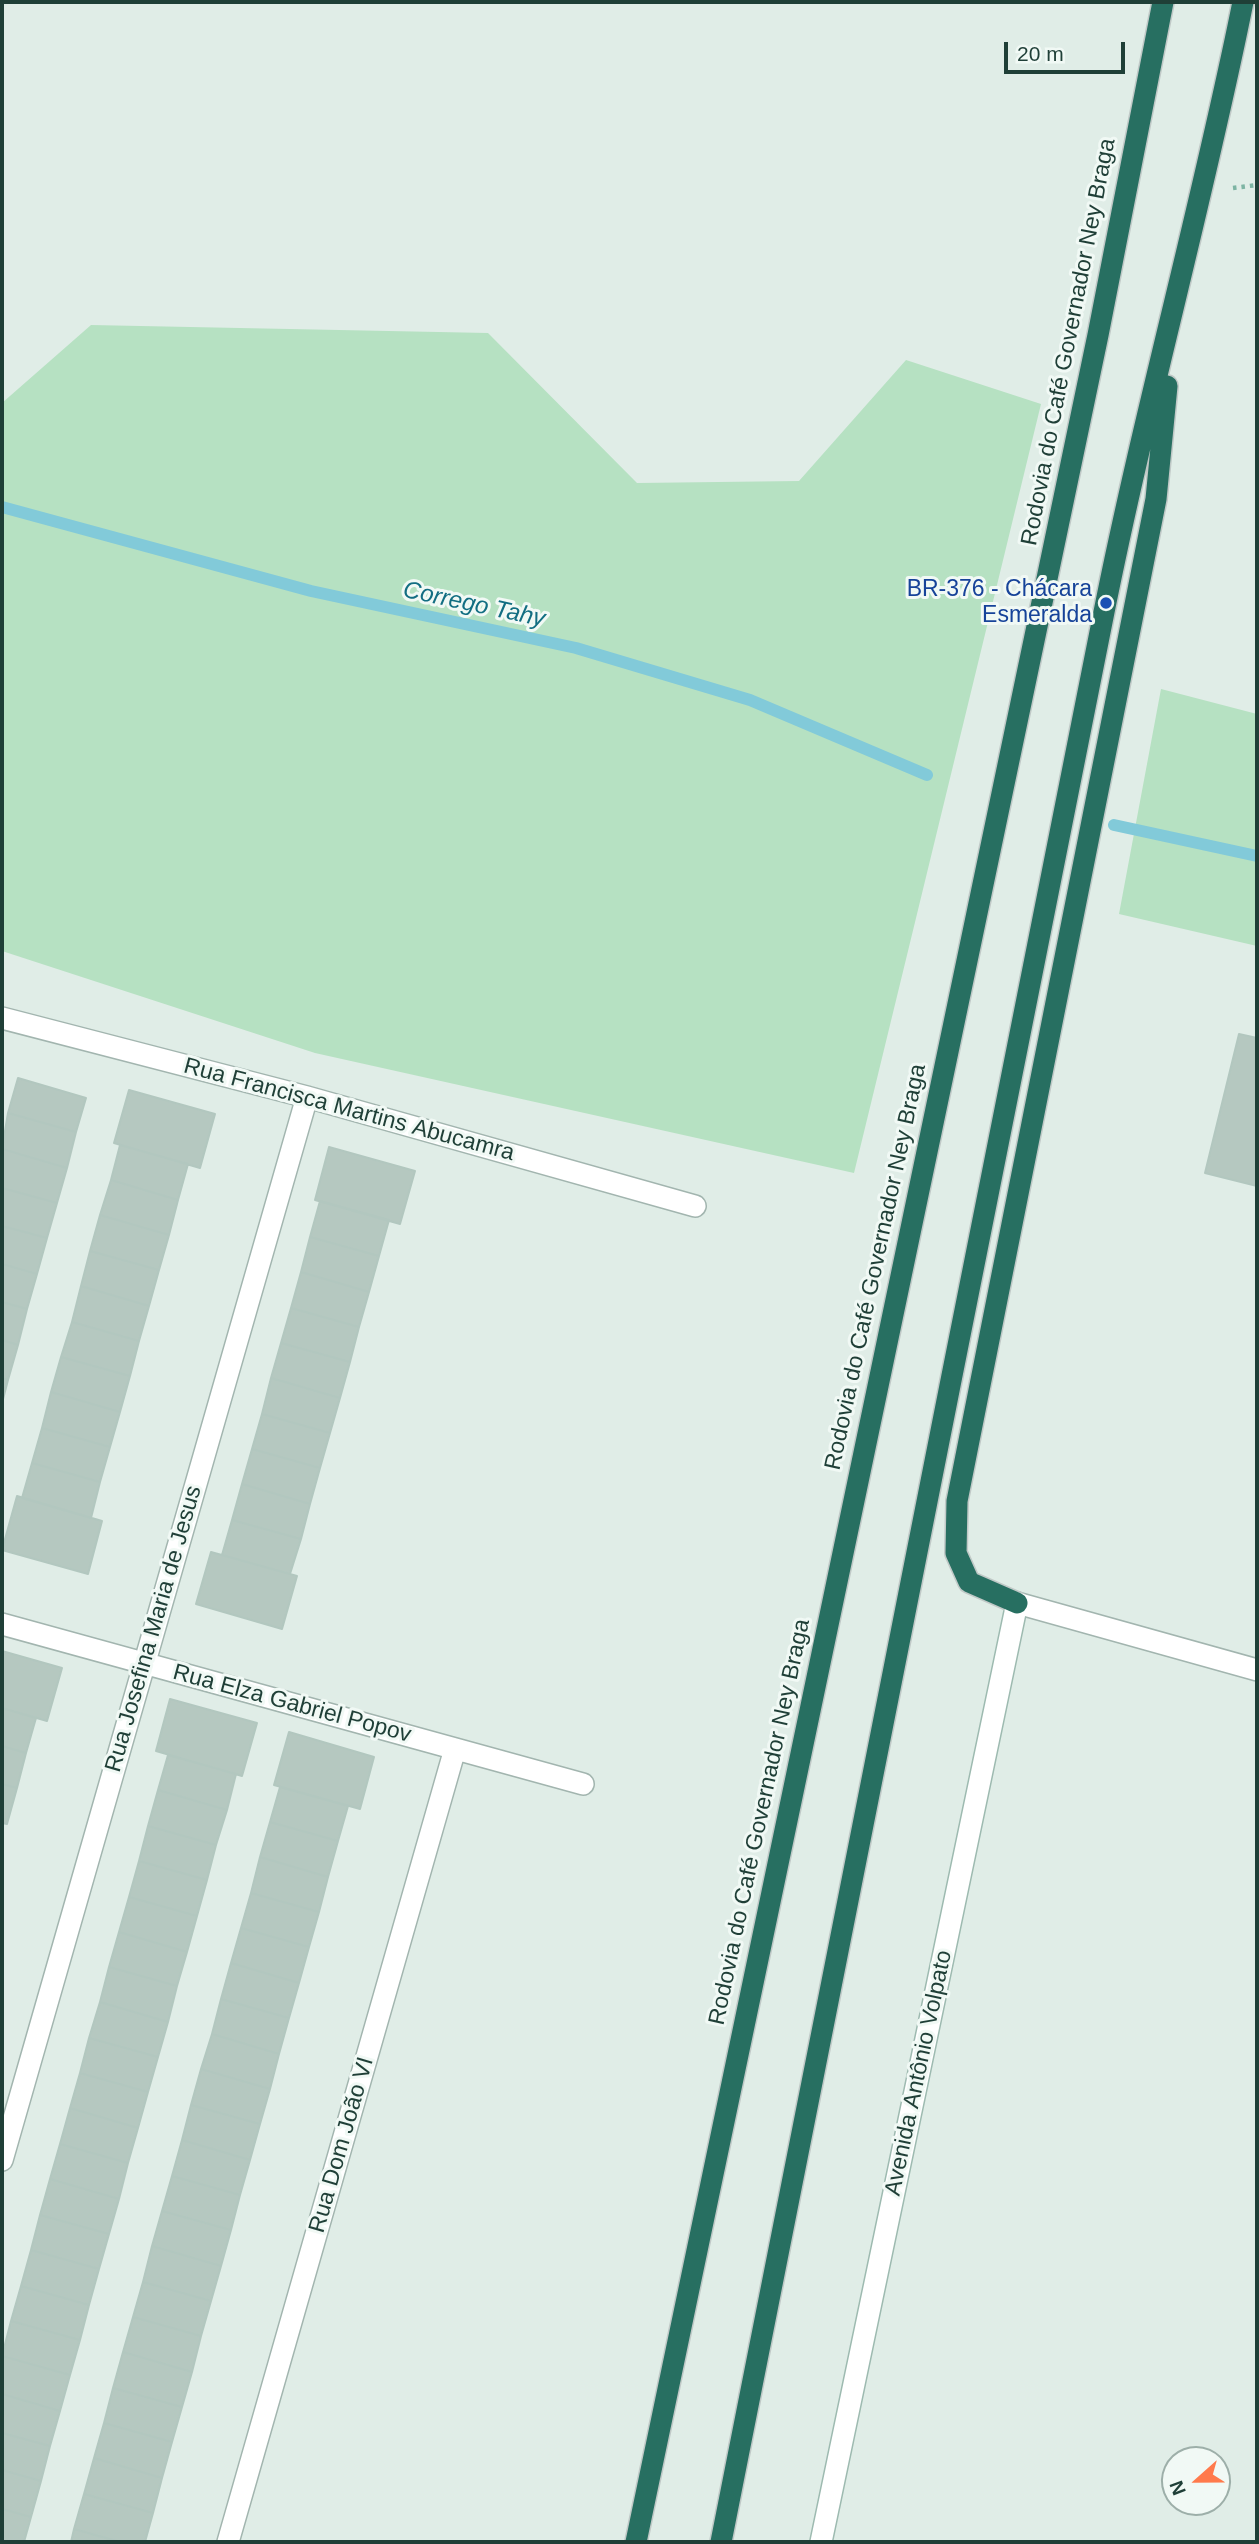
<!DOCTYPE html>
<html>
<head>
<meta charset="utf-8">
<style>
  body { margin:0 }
  #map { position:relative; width:1259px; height:2544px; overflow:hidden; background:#e0ede7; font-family:Arial,sans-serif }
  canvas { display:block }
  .frame { position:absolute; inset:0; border:4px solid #1f3f37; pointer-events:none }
  .north { position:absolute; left:1161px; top:2446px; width:70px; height:70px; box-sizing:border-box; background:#f1f9f5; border:2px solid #9dafa9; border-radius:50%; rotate:249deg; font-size:19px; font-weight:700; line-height:28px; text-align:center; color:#1f3f37 }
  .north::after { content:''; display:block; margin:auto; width:24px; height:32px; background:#ff7a4c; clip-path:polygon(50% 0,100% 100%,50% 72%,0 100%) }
  .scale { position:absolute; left:1004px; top:42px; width:121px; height:32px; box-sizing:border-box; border:4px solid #1f3f37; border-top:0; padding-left:9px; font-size:21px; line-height:24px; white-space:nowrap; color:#1f3f37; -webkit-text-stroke:5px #f1f9f5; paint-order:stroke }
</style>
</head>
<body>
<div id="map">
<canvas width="1259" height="2544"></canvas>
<div class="frame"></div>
<div class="north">N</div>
<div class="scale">20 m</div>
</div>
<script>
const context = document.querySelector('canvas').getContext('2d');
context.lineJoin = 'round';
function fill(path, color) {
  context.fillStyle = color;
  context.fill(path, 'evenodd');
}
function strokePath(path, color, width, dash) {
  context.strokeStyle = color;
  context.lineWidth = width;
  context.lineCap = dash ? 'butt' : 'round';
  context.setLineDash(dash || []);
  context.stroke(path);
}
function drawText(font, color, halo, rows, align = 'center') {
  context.font = font + ' Arial,sans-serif';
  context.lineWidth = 6;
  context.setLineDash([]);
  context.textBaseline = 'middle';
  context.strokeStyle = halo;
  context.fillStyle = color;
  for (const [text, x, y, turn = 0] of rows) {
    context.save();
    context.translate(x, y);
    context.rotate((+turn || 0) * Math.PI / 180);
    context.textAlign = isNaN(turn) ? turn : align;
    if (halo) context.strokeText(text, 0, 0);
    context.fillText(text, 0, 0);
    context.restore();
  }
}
const green = new Path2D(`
  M 91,325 L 488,333 L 637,483 L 799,481 L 906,360 L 1041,404 L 854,1173 L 315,1053 L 2,951 L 2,403 Z
  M 1161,689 L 1257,714 L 1257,946 L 1119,914 Z`);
const stream = new Path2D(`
  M 2,507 L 311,591 L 576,648 L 750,700 L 927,775
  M 1114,825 L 1257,856`);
const building = new Path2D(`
  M 1239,1034 L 1257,1038 L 1257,1186 L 1205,1173 Z
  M 18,1078 L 86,1098 L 76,1132 L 8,1113 Z
  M 129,1090 L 215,1114 L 200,1168 L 114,1143 Z
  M 8,1113 L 76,1132 L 67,1168 L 2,1149 Z
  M 120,1145 L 188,1164 L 178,1200 L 111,1180 Z
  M 329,1147 L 415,1171 L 400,1224 L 315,1200 Z
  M 2,1149 L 67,1168 L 57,1203 L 2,1188 Z
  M 111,1180 L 178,1200 L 169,1235 L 100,1215 Z
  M 2,1188 L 57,1203 L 47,1238 L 2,1226 Z
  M 320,1201 L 389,1220 L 379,1256 L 310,1237 Z
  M 100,1215 L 169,1235 L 159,1270 L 90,1251 Z
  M 2,1226 L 47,1238 L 37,1274 L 2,1264 Z
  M 310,1237 L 379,1256 L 369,1292 L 301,1272 Z
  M 90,1251 L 159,1270 L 149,1306 L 81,1286 Z
  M 2,1264 L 37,1274 L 27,1309 L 2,1302 Z
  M 301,1272 L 369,1292 L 359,1327 L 291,1308 Z
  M 81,1286 L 149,1306 L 139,1341 L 72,1322 Z
  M 2,1302 L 27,1309 L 18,1345 L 2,1340 Z
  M 291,1308 L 359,1327 L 350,1362 L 281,1343 Z
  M 72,1322 L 139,1341 L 130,1376 L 61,1357 Z
  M 2,1340 L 18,1345 L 8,1380 L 2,1378 Z
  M 281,1343 L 350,1362 L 340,1398 L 271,1378 Z
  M 61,1357 L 130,1376 L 120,1412 L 51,1392 Z
  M 2,1378 L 8,1380 L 2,1403 Z
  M 271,1378 L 340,1398 L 330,1433 L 262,1414 Z
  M 51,1392 L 120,1412 L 110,1447 L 42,1428 Z
  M 262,1414 L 330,1433 L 320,1468 L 252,1449 Z
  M 42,1428 L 110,1447 L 100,1482 L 32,1463 Z
  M 252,1449 L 320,1468 L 310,1504 L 242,1484 Z
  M 32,1463 L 100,1482 L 91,1518 L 22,1498 Z
  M 242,1484 L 310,1504 L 301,1539 L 232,1520 Z
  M 17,1496 L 102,1521 L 88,1574 L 2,1550 Z
  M 232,1520 L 301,1539 L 290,1574 L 222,1555 Z
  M 211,1552 L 297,1576 L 282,1629 L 196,1604 Z
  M 2,1651 L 62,1668 L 47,1721 L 2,1708 Z
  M 170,1699 L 257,1723 L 242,1776 L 156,1751 Z
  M 2,1708 L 36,1718 L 26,1753 L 2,1746 Z
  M 289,1732 L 374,1757 L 360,1809 L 274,1785 Z
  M 2,1746 L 26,1753 L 17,1788 L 2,1784 Z
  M 168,1755 L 236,1774 L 227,1810 L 158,1790 Z
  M 2,1784 L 17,1788 L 7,1824 L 2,1823 Z
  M 280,1787 L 348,1806 L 338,1841 L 270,1822 Z
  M 158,1790 L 227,1810 L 216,1845 L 148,1826 Z
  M 270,1822 L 338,1841 L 328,1877 L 260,1857 Z
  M 148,1826 L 216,1845 L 207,1880 L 139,1861 Z
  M 260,1857 L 328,1877 L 319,1912 L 251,1893 Z
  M 139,1861 L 207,1880 L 197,1916 L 129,1897 Z
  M 251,1893 L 319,1912 L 309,1947 L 241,1928 Z
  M 129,1897 L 197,1916 L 187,1952 L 119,1932 Z
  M 241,1928 L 309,1947 L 299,1983 L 231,1963 Z
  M 119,1932 L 187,1952 L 177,1986 L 109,1967 Z
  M 231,1963 L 299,1983 L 289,2018 L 221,1999 Z
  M 109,1967 L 177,1986 L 168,2022 L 100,2002 Z
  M 221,1999 L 289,2018 L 279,2054 L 212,2034 Z
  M 100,2002 L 168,2022 L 158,2057 L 89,2038 Z
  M 212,2034 L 279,2054 L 270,2089 L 201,2069 Z
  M 89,2038 L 158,2057 L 148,2092 L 80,2073 Z
  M 201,2069 L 270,2089 L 260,2124 L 191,2105 Z
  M 80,2073 L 148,2092 L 138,2128 L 70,2108 Z
  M 191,2105 L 260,2124 L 250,2160 L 182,2140 Z
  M 70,2108 L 138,2128 L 128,2163 L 60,2144 Z
  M 182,2140 L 250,2160 L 240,2195 L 172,2176 Z
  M 60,2144 L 128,2163 L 119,2199 L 50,2179 Z
  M 172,2176 L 240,2195 L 231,2230 L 162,2211 Z
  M 50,2179 L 119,2199 L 109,2234 L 40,2215 Z
  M 162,2211 L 231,2230 L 221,2266 L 152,2246 Z
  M 40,2215 L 109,2234 L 99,2269 L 31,2250 Z
  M 152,2246 L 221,2266 L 211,2301 L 143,2282 Z
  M 31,2250 L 99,2269 L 89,2305 L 21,2286 Z
  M 143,2282 L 211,2301 L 201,2336 L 133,2317 Z
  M 21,2286 L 89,2305 L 80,2340 L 11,2321 Z
  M 133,2317 L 201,2336 L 192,2372 L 123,2352 Z
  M 11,2321 L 80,2340 L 70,2375 L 2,2356 Z
  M 123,2352 L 192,2372 L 182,2407 L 113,2388 Z
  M 2,2356 L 70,2375 L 60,2411 L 2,2394 Z
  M 113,2388 L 182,2407 L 172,2442 L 104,2423 Z
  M 2,2394 L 60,2411 L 50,2446 L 2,2433 Z
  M 104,2423 L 172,2442 L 162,2478 L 94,2458 Z
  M 2,2433 L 50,2446 L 41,2481 L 2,2470 Z
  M 94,2458 L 162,2478 L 153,2513 L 84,2494 Z
  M 2,2470 L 41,2481 L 31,2517 L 2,2509 Z
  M 84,2494 L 153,2513 L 145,2542 L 120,2542 L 74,2529 Z
  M 2,2509 L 31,2517 L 24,2542 L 2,2542 Z
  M 74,2529 L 120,2542 L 71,2542 Z`);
const path = new Path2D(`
  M 1233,188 L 1257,185`);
const street = new Path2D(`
  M 2,1018 L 307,1097 L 695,1206
  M 1017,1603 L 1257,1670
  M 2,1624 L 583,1784
  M 2,2160 L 307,1097
  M 228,2542 L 455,1749`);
const secondary = new Path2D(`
  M 821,2542 L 1017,1603`);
const highway = new Path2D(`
  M 1017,1603 L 969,1582 L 956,1553 L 957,1501 L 1156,499 L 1167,386
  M 636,2542 L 1098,335 L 1163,2
  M 721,2542 C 849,1899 975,1255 1104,612 C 1145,407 1202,206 1243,2`);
const markers = [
  [1106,603,7,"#1a4fb4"]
];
const streetNames = [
  ["Rodovia do Café Governador Ney Braga",1069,342,-79],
  ["Rua Francisca Martins Abucamra",349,1110,15],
  ["Rodovia do Café Governador Ney Braga",876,1267,-78],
  ["Rua Josefina Maria de Jesus",154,1629,-74],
  ["Rua Elza Gabriel Popov",292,1704,15],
  ["Rodovia do Café Governador Ney Braga",760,1822,-78],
  ["Avenida Antônio Volpato",919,2073,-78],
  ["Rua Dom João VI",342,2145,-74]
];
const transitNames = [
  ["BR-376 - Chácara",1092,590],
  ["Esmeralda",1092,616]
];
const waterNames = [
  ["Corrego Tahy",474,605,12]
];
fill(green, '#b6e1c2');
strokePath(stream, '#82cad9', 12);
fill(building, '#b5c8c0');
strokePath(building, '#b2c7bf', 2);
strokePath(street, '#a2b5af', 24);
strokePath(secondary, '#9dbab0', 24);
strokePath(highway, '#c0c9c7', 24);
strokePath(path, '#7db4a3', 4.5, [3.5, 5]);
strokePath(street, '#fff', 21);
strokePath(secondary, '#fff', 21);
strokePath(highway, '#276f61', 21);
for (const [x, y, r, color] of markers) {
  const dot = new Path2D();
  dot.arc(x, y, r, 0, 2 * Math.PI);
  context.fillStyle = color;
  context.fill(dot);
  strokePath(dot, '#f1f9f5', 2.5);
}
drawText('23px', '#1f3f37', '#f1f9f5', streetNames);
drawText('23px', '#164399', '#f1f9f5', transitNames, 'right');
drawText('italic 24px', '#126e82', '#f1f9f5', waterNames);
</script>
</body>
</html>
